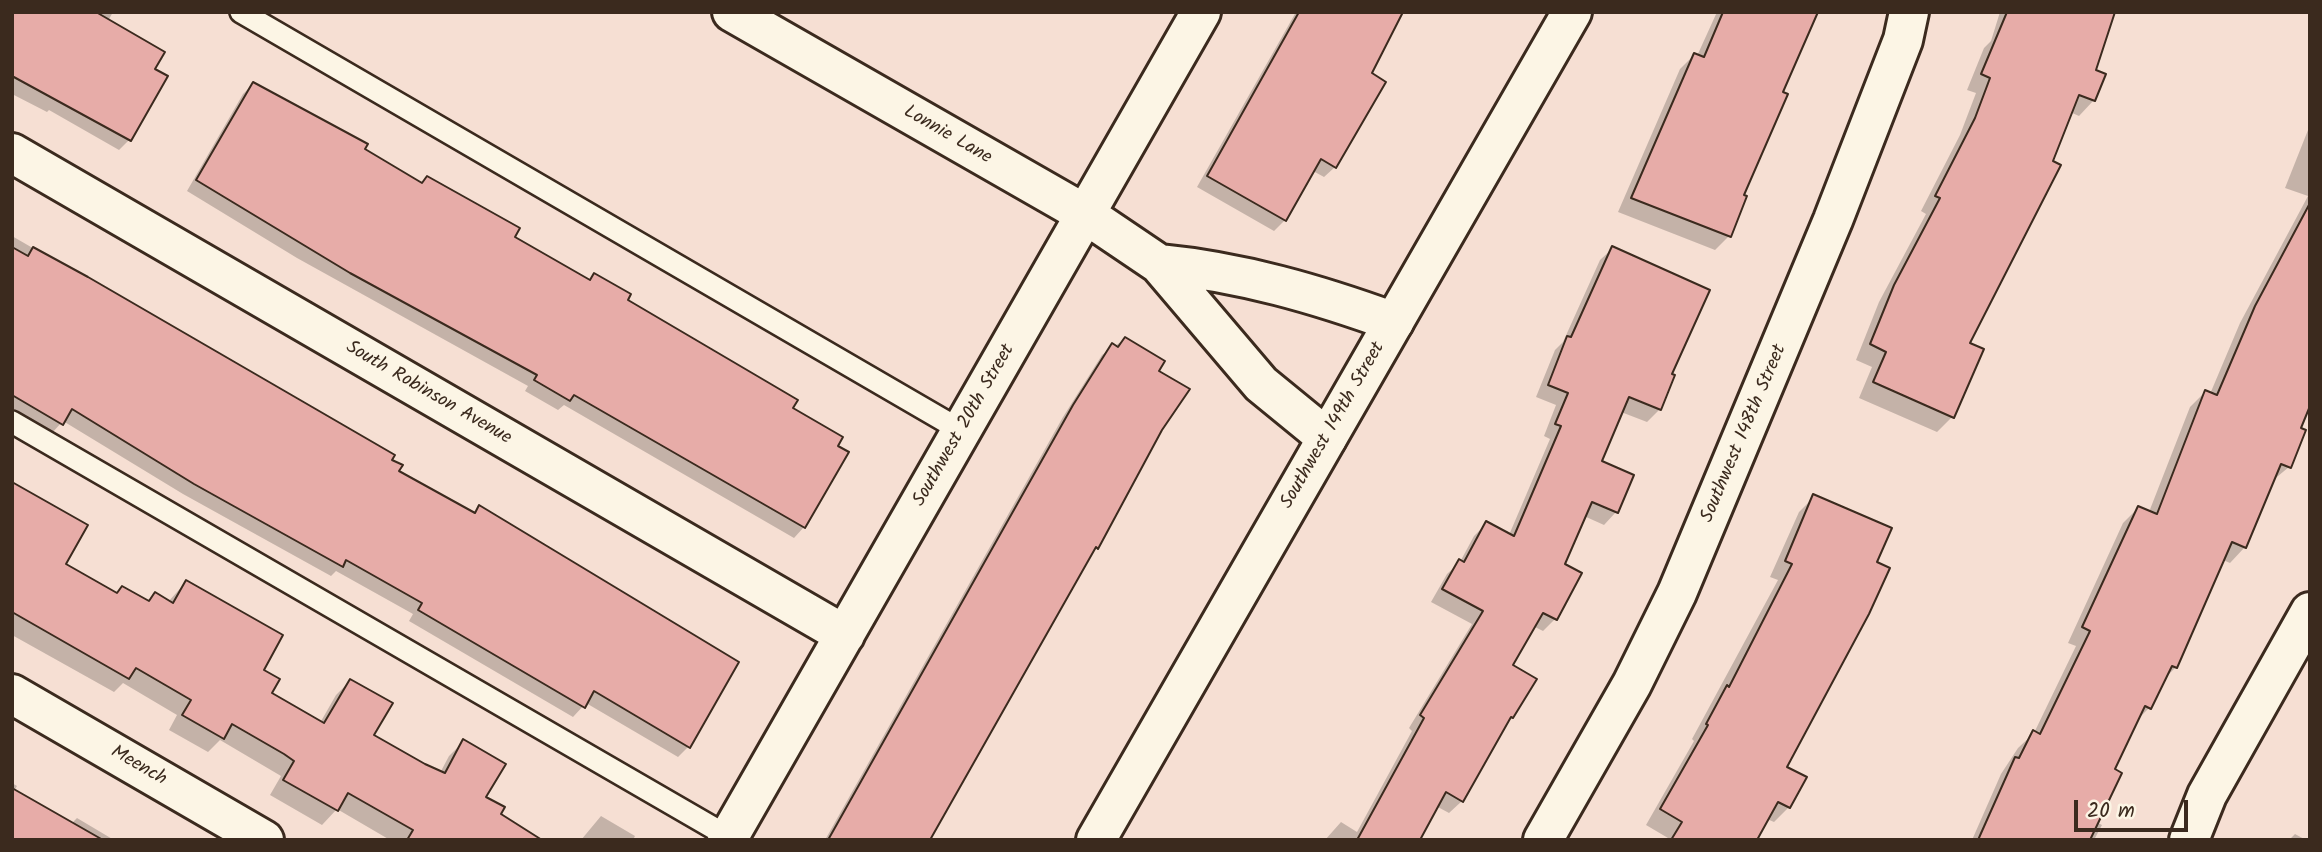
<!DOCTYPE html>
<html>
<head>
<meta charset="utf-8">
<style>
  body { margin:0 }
  #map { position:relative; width:2322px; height:852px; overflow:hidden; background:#f6dfd3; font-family:Kalam,sans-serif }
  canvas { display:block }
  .frame { position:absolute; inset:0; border:14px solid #3b2a1e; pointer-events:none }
  .scale { position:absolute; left:2074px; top:800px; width:114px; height:32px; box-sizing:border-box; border:4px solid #3b2a1e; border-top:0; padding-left:9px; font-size:21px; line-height:24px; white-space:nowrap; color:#3b2a1e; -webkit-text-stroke:5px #fcf5e5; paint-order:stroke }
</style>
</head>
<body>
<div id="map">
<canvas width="2322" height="852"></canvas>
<div class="frame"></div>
<div class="scale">20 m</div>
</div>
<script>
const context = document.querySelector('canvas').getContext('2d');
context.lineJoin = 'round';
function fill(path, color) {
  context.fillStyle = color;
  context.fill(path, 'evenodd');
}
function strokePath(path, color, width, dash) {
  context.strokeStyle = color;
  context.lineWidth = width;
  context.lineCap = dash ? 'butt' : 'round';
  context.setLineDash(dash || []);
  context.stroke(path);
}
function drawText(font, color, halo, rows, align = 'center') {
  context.font = font + ' Kalam,sans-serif';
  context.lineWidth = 7;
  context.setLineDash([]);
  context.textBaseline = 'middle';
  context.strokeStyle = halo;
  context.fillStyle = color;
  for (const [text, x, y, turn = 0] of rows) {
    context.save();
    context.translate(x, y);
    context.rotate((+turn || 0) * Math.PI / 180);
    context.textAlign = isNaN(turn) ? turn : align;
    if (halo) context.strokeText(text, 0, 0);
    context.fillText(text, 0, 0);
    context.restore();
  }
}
const shadow = new Path2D(`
  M 12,12 L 113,12 L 108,21 L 152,69 L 129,140 L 119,150 L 49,110 L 47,112 L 12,94 Z
  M 1296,12 L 1402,12 L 1375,61 L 1335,167 L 1324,177 L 1313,171 L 1285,220 L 1274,231 L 1197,187 Z
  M 1717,12 L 1816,12 L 1781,93 L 1729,236 L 1715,250 L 1618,212 L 1680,69 L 1694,55 L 1697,56 Z
  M 2000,12 L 2113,12 L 2094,71 L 2094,100 L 2079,116 L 2070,112 L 1968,344 L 1952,417 L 1937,432 L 1859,398 L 1872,367 L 1856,360 L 1879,302 L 1926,214 L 1921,211 L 1960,135 L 1976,93 L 1967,90 L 1984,48 L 1991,41 Z
  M 253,84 L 421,184 L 427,178 L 513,237 L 589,281 L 595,275 L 626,300 L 790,409 L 804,527 L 794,538 L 564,405 L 558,410 L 525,391 L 528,386 L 297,258 L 187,191 L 243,94 Z
  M 2310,125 L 2310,401 L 2298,429 L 2289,467 L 2272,481 L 2245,547 L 2230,563 L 2223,560 L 2176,667 L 2163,680 L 2149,708 L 2136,721 L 2112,770 L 2096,822 L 2102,825 L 2094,840 L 1972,840 L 2001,774 L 2018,748 L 2034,733 L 2076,646 L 2068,643 L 2123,523 L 2138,508 L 2149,512 L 2190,407 L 2205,392 L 2210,394 L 2240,323 L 2308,196 L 2285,188 Z
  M 12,236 L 392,456 L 390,460 L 397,472 L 473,514 L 480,507 L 737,662 L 688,747 L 678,757 L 586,703 L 573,717 L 409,621 L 413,614 L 336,571 L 331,576 L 183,494 L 63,421 L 51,434 L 12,413 Z
  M 1613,248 L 1670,375 L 1673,376 L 1659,410 L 1647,422 L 1621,412 L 1600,462 L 1632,476 L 1616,512 L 1604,525 L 1584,516 L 1563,565 L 1555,619 L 1543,631 L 1533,626 L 1511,665 L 1512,717 L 1505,724 L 1462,801 L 1449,813 L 1436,806 L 1418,840 L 1325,840 L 1341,822 L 1357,832 L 1412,731 L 1409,728 L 1472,624 L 1431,602 L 1447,574 L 1460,562 L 1474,536 L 1487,523 L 1509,535 L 1550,439 L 1544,436 L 1556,405 L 1536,397 L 1555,350 L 1563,342 L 1600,260 Z
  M 1125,339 L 1157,372 L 1160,429 L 1097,548 L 1089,555 L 927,840 L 825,840 L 1063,417 L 1102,355 Z
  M 12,488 L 63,564 L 116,595 L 147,602 L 155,594 L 168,602 L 186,582 L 261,670 L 270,694 L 320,723 L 336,695 L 350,681 L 372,736 L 440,773 L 449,756 L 464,741 L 484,798 L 498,815 L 539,840 L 390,840 L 337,809 L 322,825 L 270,795 L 281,776 L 220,740 L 208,752 L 169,730 L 177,715 L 123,683 L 114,692 L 12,635 Z
  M 1814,497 L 1785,767 L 1789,807 L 1774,822 L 1767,819 L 1755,840 L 1666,840 L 1668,838 L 1646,825 L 1694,741 L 1692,739 L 1778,580 L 1770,577 L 1799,512 Z
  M 12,783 L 17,786 L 14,791 L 71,824 L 77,818 L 114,840 L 12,840 Z
  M 601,816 L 635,836 L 633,840 L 581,840 Z
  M 2295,834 L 2306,840 L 2289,840 Z`);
const building = new Path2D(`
  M 12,12 L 96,12 L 165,52 L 155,69 L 168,76 L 131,141 L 12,76 Z
  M 1299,12 L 1403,12 L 1372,73 L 1386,82 L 1336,168 L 1321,159 L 1286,221 L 1207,176 Z
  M 1723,12 L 1818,12 L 1783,92 L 1788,94 L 1744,195 L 1747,196 L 1731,237 L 1631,198 L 1694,53 L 1704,57 Z
  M 2007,12 L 2115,12 L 2096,70 L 2106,74 L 2095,101 L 2079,95 L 2053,161 L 2061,165 L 1970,343 L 1984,349 L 1954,418 L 1873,382 L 1886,352 L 1870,344 L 1894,285 L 1940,198 L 1935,196 L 1975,118 L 1990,78 L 1981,74 Z
  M 253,82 L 368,144 L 365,149 L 422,183 L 427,176 L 520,228 L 515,237 L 590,280 L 594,273 L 631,294 L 628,300 L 798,400 L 793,408 L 843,437 L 838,446 L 849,452 L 805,528 L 574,395 L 570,401 L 534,380 L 537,375 L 350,273 L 196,180 Z
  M 2310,203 L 2310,406 L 2301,428 L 2306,430 L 2291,468 L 2281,464 L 2246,548 L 2232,542 L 2177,668 L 2172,666 L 2151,709 L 2145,706 L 2115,769 L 2122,773 L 2090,840 L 1978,840 L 2015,757 L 2019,758 L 2033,730 L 2040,734 L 2090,631 L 2082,627 L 2138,506 L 2157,514 L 2205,390 L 2217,395 L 2255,306 Z
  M 1612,246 L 1710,290 L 1672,374 L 1675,375 L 1661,410 L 1629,397 L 1602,461 L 1634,475 L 1618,513 L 1592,502 L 1565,564 L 1582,573 L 1557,620 L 1543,613 L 1513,665 L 1537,679 L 1513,718 L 1511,717 L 1463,802 L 1446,792 L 1420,840 L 1357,840 L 1424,718 L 1420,715 L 1483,611 L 1442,589 L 1459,559 L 1464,562 L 1486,521 L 1514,536 L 1561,426 L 1555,424 L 1568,393 L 1548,385 L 1567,336 L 1571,337 Z
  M 12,247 L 28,256 L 33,247 L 88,277 L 395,455 L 392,460 L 403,465 L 399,471 L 475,513 L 479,505 L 739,662 L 690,748 L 594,691 L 585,708 L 418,610 L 422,603 L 346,560 L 343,567 L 194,484 L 72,409 L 63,425 L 12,395 Z
  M 1125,337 L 1165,361 L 1159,371 L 1190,389 L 1162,430 L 1098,549 L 1096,547 L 930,840 L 828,840 L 1073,405 L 1112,343 L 1118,347 Z
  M 12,482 L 88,525 L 66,564 L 117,593 L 122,586 L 149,601 L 155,592 L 173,603 L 186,580 L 283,635 L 264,670 L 280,679 L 272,693 L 324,723 L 350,679 L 393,703 L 374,735 L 425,764 L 445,773 L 463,739 L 506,764 L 486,797 L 505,807 L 501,814 L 542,840 L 407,840 L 413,830 L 348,793 L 338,811 L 283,780 L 294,761 L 284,754 L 232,724 L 224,739 L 182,715 L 191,700 L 136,668 L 129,679 L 12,612 Z
  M 1813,494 L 1892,528 L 1877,562 L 1890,568 L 1869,614 L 1787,767 L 1807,777 L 1790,808 L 1778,802 L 1757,840 L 1671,840 L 1682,822 L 1660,809 L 1708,725 L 1706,724 L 1727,685 L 1729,687 L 1792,564 L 1785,561 Z
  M 12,788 L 103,840 L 12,840 Z`);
const lane = new Path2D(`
  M 241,12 L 962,431
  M 12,422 L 729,837`);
const street = new Path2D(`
  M 732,12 L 1085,214 L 1159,264
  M 12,153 L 845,635
  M 1327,438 L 1261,384 L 1159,264 C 1241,272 1317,294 1394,322
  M 12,694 L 264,840
  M 727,840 L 1201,12
  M 1543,840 L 1632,684 L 1677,593 L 1833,220 L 1903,40 L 1909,12
  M 2189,840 L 2207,795 L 2310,612`);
const secondary = new Path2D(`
  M 1096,840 L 1572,12`);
const streetNames = [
  ["Lonnie Lane",947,136,30],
  ["South Robinson Avenue",428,394,30],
  ["Southwest 20th Street",965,426,-60],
  ["Southwest 149th Street",1334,426,-60],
  ["Southwest 148th Street",1745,434,-67],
  ["Meench",138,767,30]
];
fill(shadow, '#0003');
fill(building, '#e7aca8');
strokePath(building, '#3b2a1e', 2);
strokePath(lane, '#3b2a1e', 26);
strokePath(street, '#3b2a1e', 44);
strokePath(secondary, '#3b2a1e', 44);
strokePath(lane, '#fcf5e5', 21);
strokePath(street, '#fcf5e5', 38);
strokePath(secondary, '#fcf5e5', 38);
drawText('19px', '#3b2a1e', '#fcf5e5', streetNames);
</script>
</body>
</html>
